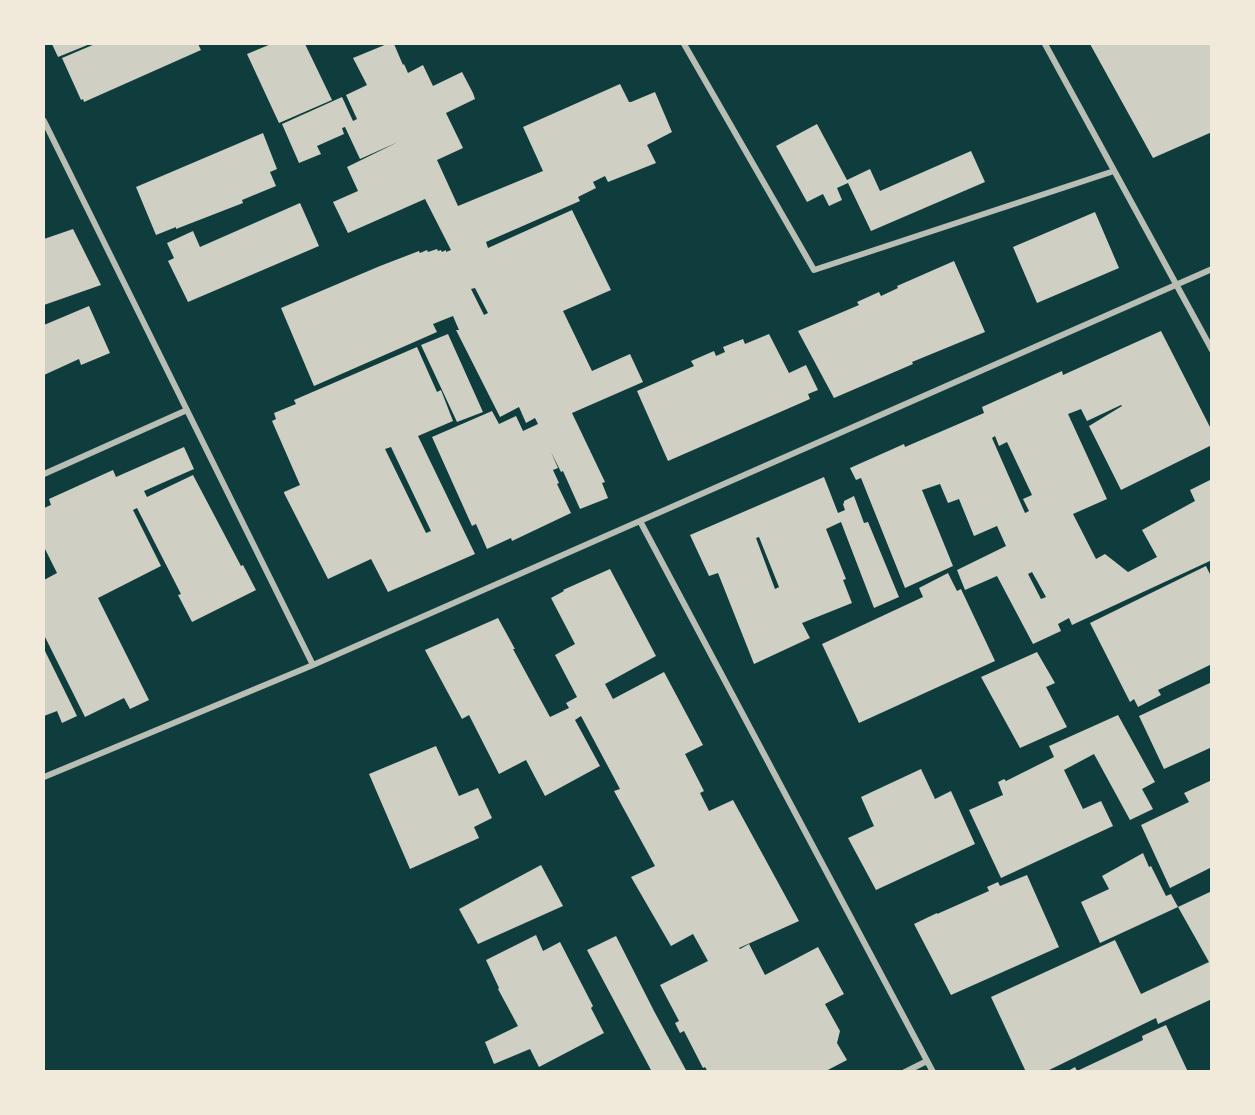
<!DOCTYPE html>
<html>
<head>
<meta charset="utf-8">
<style>
  body { margin:0 }
  #map { position:relative; width:1255px; height:1115px; overflow:hidden; background:#0f3d3e; font-family:"Roboto Serif",serif }
  canvas { display:block }
  .frame { position:absolute; inset:0; border:45px solid #f1e9da; pointer-events:none }
</style>
</head>
<body>
<div id="map">
<canvas width="1255" height="1115"></canvas>
<div class="frame"></div>
</div>
<script>
const context = document.querySelector('canvas').getContext('2d');
context.lineJoin = 'round';
function fill(path, color) {
  context.fillStyle = color;
  context.fill(path, 'evenodd');
}
function strokePath(path, color, width, dash) {
  context.strokeStyle = color;
  context.lineWidth = width;
  context.lineCap = dash ? 'butt' : 'round';
  context.setLineDash(dash || []);
  context.stroke(path);
}
const building = new Path2D(`
  M 52,44 L 90,44 L 58,57 Z
  M 95,44 L 198,44 L 201,50 L 84,102 L 83,99 L 81,100 L 62,58 Z
  M 271,44 L 305,44 L 332,100 L 279,123 L 247,54 Z
  M 387,44 L 394,44 L 403,65 L 404,64 L 408,73 L 423,65 L 433,86 L 462,72 L 473,93 L 475,99 L 446,113 L 463,148 L 437,160 L 458,206 L 543,171 L 523,127 L 620,84 L 629,102 L 631,102 L 655,92 L 672,132 L 647,145 L 656,163 L 608,182 L 605,176 L 593,182 L 596,188 L 578,197 L 580,201 L 486,242 L 488,248 L 572,210 L 611,290 L 563,311 L 592,371 L 630,354 L 643,382 L 572,413 L 605,482 L 602,483 L 608,498 L 580,509 L 563,471 L 561,472 L 551,452 L 558,468 L 553,470 L 559,483 L 557,484 L 571,513 L 512,541 L 511,538 L 487,549 L 476,524 L 472,526 L 432,437 L 492,411 L 499,424 L 516,416 L 523,431 L 538,424 L 535,418 L 526,423 L 519,407 L 500,417 L 456,330 L 459,330 L 453,316 L 433,324 L 437,332 L 314,386 L 281,308 L 380,266 L 419,251 L 420,253 L 427,250 L 428,252 L 437,249 L 438,251 L 441,250 L 442,252 L 446,250 L 446,252 L 451,250 L 425,199 L 348,233 L 333,202 L 358,191 L 347,167 L 398,142 L 360,159 L 345,127 L 342,128 L 344,134 L 317,146 L 321,154 L 299,163 L 282,124 L 342,97 L 353,121 L 357,119 L 346,95 L 367,85 L 353,58 ZM 475,288 L 488,313 L 484,315 L 471,289 Z
  M 1090,44 L 1212,44 L 1212,132 L 1153,158 Z
  M 817,124 L 847,180 L 870,169 L 880,191 L 971,151 L 985,182 L 871,231 L 848,183 L 837,188 L 842,200 L 829,206 L 823,194 L 807,202 L 776,146 Z
  M 263,133 L 277,169 L 270,172 L 276,186 L 242,200 L 243,203 L 176,229 L 176,227 L 156,235 L 136,187 Z
  M 300,203 L 319,246 L 188,302 L 168,261 L 174,258 L 167,243 L 193,231 L 200,247 Z
  M 1095,212 L 1119,268 L 1037,303 L 1013,247 Z
  M 73,229 L 101,285 L 44,305 L 44,239 Z
  M 954,261 L 985,332 L 912,362 L 913,364 L 834,398 L 798,331 L 859,305 L 857,302 L 879,292 L 881,296 L 898,288 L 897,286 Z
  M 89,306 L 110,353 L 81,365 L 79,359 L 44,375 L 44,325 Z
  M 1161,331 L 1212,431 L 1212,445 L 1121,490 L 1089,426 L 1122,406 L 1121,405 L 1087,421 L 1081,409 L 1068,414 L 1107,499 L 1073,514 L 1096,559 L 1105,554 L 1128,572 L 1157,557 L 1142,530 L 1195,501 L 1190,490 L 1212,479 L 1212,560 L 1072,625 L 1069,618 L 1058,624 L 1061,631 L 1033,644 L 997,576 L 965,590 L 957,570 L 1006,546 L 997,526 L 974,536 L 959,499 L 948,503 L 940,484 L 922,490 L 953,566 L 905,588 L 861,478 L 856,480 L 850,468 L 904,444 L 905,447 L 984,413 L 982,407 L 1062,371 L 1063,375 ZM 995,436 L 999,446 L 1007,442 L 1032,495 L 1023,499 L 1029,511 L 1025,513 L 992,438 ZM 1032,572 L 1046,597 L 1041,599 L 1028,574 Z
  M 448,334 L 483,412 L 457,422 L 421,345 Z
  M 769,334 L 789,373 L 806,365 L 818,390 L 808,394 L 810,399 L 668,461 L 637,391 L 694,366 L 691,361 L 714,351 L 716,356 L 725,352 L 723,347 L 743,339 L 745,344 Z
  M 417,347 L 437,392 L 441,390 L 453,421 L 418,436 L 475,554 L 388,592 L 371,559 L 328,579 L 284,493 L 284,492 L 300,485 L 272,421 L 276,419 L 274,413 L 296,404 L 294,400 ZM 391,447 L 431,531 L 426,533 L 385,449 Z
  M 184,447 L 194,469 L 144,491 L 147,497 L 193,475 L 241,566 L 243,565 L 256,590 L 192,622 L 178,595 L 181,594 L 137,508 L 133,510 L 161,566 L 98,598 L 149,700 L 130,709 L 124,698 L 85,717 L 44,635 L 44,580 L 57,573 L 44,547 L 44,508 L 51,505 L 49,499 L 113,470 L 116,477 Z
  M 824,477 L 838,513 L 845,510 L 843,504 L 844,503 L 844,501 L 854,496 L 864,523 L 868,522 L 899,597 L 874,608 L 841,522 L 826,529 L 846,579 L 843,580 L 852,603 L 802,623 L 810,638 L 754,664 L 718,573 L 709,576 L 690,535 ZM 759,537 L 779,587 L 775,589 L 756,538 Z
  M 1206,566 L 1212,578 L 1212,664 L 1158,690 L 1161,695 L 1138,707 L 1134,699 L 1130,702 L 1090,623 Z
  M 610,569 L 656,656 L 605,684 L 613,699 L 664,672 L 703,745 L 685,754 L 704,791 L 700,793 L 709,811 L 733,800 L 799,921 L 739,948 L 740,949 L 749,944 L 765,975 L 818,947 L 844,994 L 825,1004 L 840,1031 L 837,1043 L 847,1060 L 824,1072 L 708,1072 L 705,1067 L 703,1068 L 684,1031 L 680,1033 L 675,1023 L 679,1021 L 660,985 L 708,961 L 693,934 L 671,946 L 631,877 L 655,866 L 614,791 L 620,789 L 581,716 L 575,720 L 600,766 L 545,796 L 526,760 L 499,774 L 469,715 L 462,719 L 426,652 L 425,650 L 498,618 L 515,649 L 513,649 L 550,717 L 569,708 L 566,703 L 577,697 L 555,655 L 575,644 L 551,598 L 564,591 L 563,590 Z
  M 948,573 L 957,591 L 961,589 L 995,661 L 859,723 L 822,644 L 923,597 L 919,588 Z
  M 44,649 L 77,716 L 62,723 L 57,711 L 44,716 Z
  M 1037,652 L 1055,683 L 1046,687 L 1067,727 L 1020,748 L 981,677 Z
  M 1212,682 L 1212,747 L 1164,769 L 1139,716 Z
  M 1118,715 L 1155,782 L 1142,789 L 1153,809 L 1130,820 L 1094,754 L 1064,770 L 1083,809 L 1101,801 L 1113,826 L 1001,878 L 969,810 L 1003,795 L 998,782 L 1004,779 L 1006,781 L 1054,757 L 1049,746 Z
  M 436,746 L 459,796 L 478,788 L 492,818 L 474,827 L 479,838 L 410,869 L 369,774 Z
  M 921,769 L 935,799 L 951,791 L 975,844 L 876,890 L 848,838 L 874,826 L 861,797 Z
  M 1212,780 L 1212,867 L 1170,888 L 1141,825 L 1189,802 L 1184,793 Z
  M 1143,853 L 1149,867 L 1151,866 L 1166,896 L 1171,894 L 1178,907 L 1100,943 L 1081,902 L 1109,889 L 1102,876 Z
  M 541,865 L 563,906 L 478,944 L 459,909 Z
  M 1027,875 L 1059,947 L 951,995 L 914,924 L 937,913 L 937,914 L 989,891 L 987,887 L 998,882 L 1000,886 Z
  M 1212,891 L 1212,999 L 1158,1024 L 1156,1018 L 1045,1072 L 1026,1072 L 991,997 L 1115,940 L 1141,994 L 1209,962 L 1178,907 Z
  M 536,935 L 543,951 L 560,942 L 593,1006 L 591,1008 L 604,1033 L 539,1067 L 530,1049 L 494,1064 L 485,1042 L 518,1026 L 498,989 L 499,988 L 486,960 Z
  M 616,936 L 654,1011 L 687,1072 L 652,1072 L 587,950 Z
  M 1166,1025 L 1188,1072 L 1066,1072 L 1075,1067 L 1077,1071 L 1143,1040 L 1142,1036 Z`);
const minor = new Path2D(`
  M 684,44 L 814,270 L 1114,171
  M 1045,44 L 1212,350
  M 44,121 L 313,665
  M 44,474 L 187,410
  M 640,521 L 933,1072
  M 44,777 L 313,665 L 1212,269
  M 905,1072 L 927,1061`);
fill(building, '#cfcfc3');
strokePath(minor, '#b8beb3', 6);
</script>
</body>
</html>
